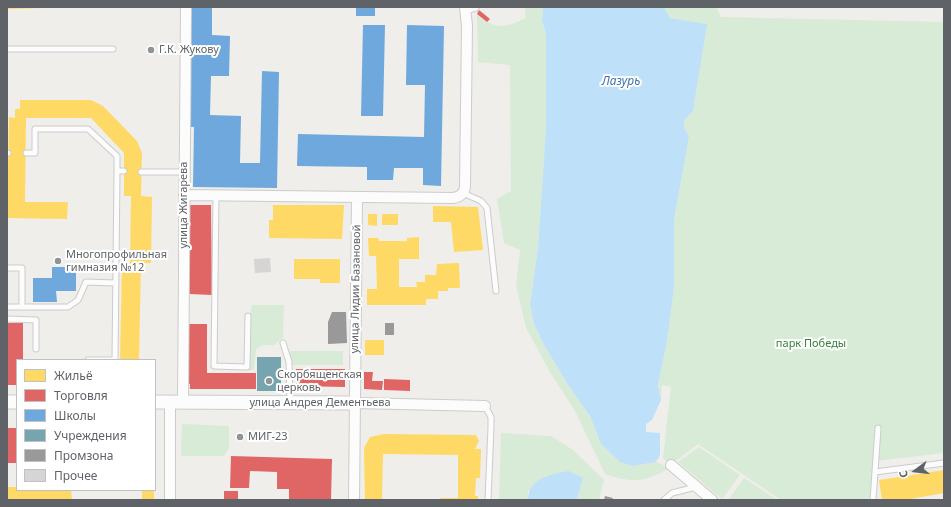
<!DOCTYPE html>
<html>
<head>
<meta charset="utf-8">
<style>
  body { margin:0 }
  #map { position:relative; width:951px; height:507px; overflow:hidden; background:#efeeea; font-family:"Noto Sans",sans-serif }
  canvas { display:block }
  .frame { position:absolute; inset:0; border:8px solid #5f6368; pointer-events:none }
  .legend { position:absolute; left:16px; top:359px; width:140px; height:132px; box-sizing:border-box; background:#fff; border:1px solid #bfc1c3; margin:0; padding:5px 7px; list-style:none; font-size:12px; color:#5f6368 }
  .legend li { display:flex; align-items:center; gap:8px; height:20px }
  .legend b { width:20px; border:1px solid #bfc1c3 }
  .north { position:absolute; left:895px; top:451px; width:40px; height:40px; -webkit-text-stroke:3px #fff; paint-order:stroke; rotate:255deg; font-size:11px; font-weight:700; line-height:16px; text-align:center; color:#5f6368 }
  .north::after { content:''; display:block; margin:auto; width:14px; height:18px; background:#5f6368; clip-path:polygon(50% 0,100% 100%,50% 72%,0 100%) }
</style>
</head>
<body>
<div id="map">
<canvas width="951" height="507"></canvas>
<div class="frame"></div>
<ul class="legend">
<li><b style="height:11px;background:#ffd966"></b>Жильё</li>
<li><b style="height:11px;background:#e06666"></b>Торговля</li>
<li><b style="height:11px;background:#6fa8dc"></b>Школы</li>
<li><b style="height:11px;background:#76a5af"></b>Учреждения</li>
<li><b style="height:11px;background:#999"></b>Промзона</li>
<li><b style="height:11px;background:#d6d5d3"></b>Прочее</li>
</ul>
<div class="north">С</div>
</div>
<script>
const context = document.querySelector('canvas').getContext('2d');
context.lineJoin = 'round';
function fill(path, color) {
  context.fillStyle = color;
  context.fill(path, 'evenodd');
}
function strokePath(path, color, width, dash) {
  context.strokeStyle = color;
  context.lineWidth = width;
  context.lineCap = dash ? 'butt' : 'round';
  context.setLineDash(dash || []);
  context.stroke(path);
}
function drawText(font, color, halo, rows, align = 'center') {
  context.font = font + ' "Noto Sans",sans-serif';
  context.lineWidth = 4;
  context.setLineDash([]);
  context.textBaseline = 'middle';
  context.strokeStyle = halo;
  context.fillStyle = color;
  for (const [text, x, y, turn = 0] of rows) {
    context.save();
    context.translate(x, y);
    context.rotate((+turn || 0) * Math.PI / 180);
    context.textAlign = isNaN(turn) ? turn : align;
    if (halo) context.strokeText(text, 0, 0);
    context.fillText(text, 0, 0);
    context.restore();
  }
}
const green = new Path2D(`
  M 525,7 L 543,7 L 542,21 L 546,33 L 546,126 L 538,248 L 530,303 L 534,324 L 544,345 L 568,385 L 590,416 L 601,444 L 620,462 L 632,466 L 656,462 L 670,468 C 644,482 634,484 605,474 L 575,411 L 550,372 L 526,328 L 516,285 L 520,250 L 504,243 L 497,199 L 511,191 L 510,65 L 478,62 L 477,15 C 496,30 505,28 526,18 Z
  M 664,7 L 716,7 L 721,17 L 944,22 L 944,453 L 876,461 L 873,500 L 781,500 L 698,444 L 671,465 L 663,458 L 671,387 L 662,385 L 661,400 L 658,385 L 674,287 L 674,220 L 689,137 L 684,127 L 684,121 L 693,111 L 706,24 L 670,18 Z
  M 252,305 L 284,305 L 283,338 L 274,345 L 263,345 L 256,349 L 254,370 L 248,370 L 249,320 Z
  M 290,351 L 343,351 L 343,365 L 290,365 Z
  M 182,424 L 229,426 L 229,448 L 224,456 L 181,456 Z
  M 501,433 L 551,436 L 573,450 L 604,480 L 599,500 L 577,500 L 583,478 L 528,491 L 528,500 L 499,500 Z
  M 699,447 L 740,475 L 722,499 L 678,462 Z
  M 744,478 L 777,500 L 728,500 Z`);
const water = new Path2D(`
  M 543,7 L 664,7 L 670,18 L 707,24 L 693,111 L 684,121 L 684,127 L 689,137 L 674,220 L 674,287 L 667,340 L 658,385 L 661,400 L 652,420 L 646,424 L 646,432 L 660,433 L 660,455 L 656,462 L 632,466 L 620,462 L 601,444 L 590,416 L 568,385 L 544,345 L 534,324 L 530,304 L 538,248 L 546,127 L 546,33 L 542,21 Z
  M 569,471 L 583,478 L 577,500 L 528,500 C 528,479 551,474 569,471 Z`);
const homes = new Path2D(`
  M 8,7 L 43,7 L 43,8 L 8,9 Z
  M 20,100 L 91,100 L 103,106 L 137,141 L 142,153 L 141,196 L 152,197 L 151,263 L 141,263 L 139,360 L 120,360 L 122,263 L 130,263 L 131,196 L 124,196 L 124,153 L 91,118 L 26,118 L 25,202 L 68,202 L 67,219 L 7,218 L 9,117 L 15,118 L 15,109 L 20,109 Z
  M 273,205 L 344,205 L 342,239 L 269,238 L 269,220 L 273,220 Z
  M 433,206 L 478,207 L 483,250 L 454,252 L 451,222 L 433,222 Z
  M 368,214 L 377,214 L 377,226 L 368,225 Z
  M 382,214 L 398,214 L 398,225 L 382,225 Z
  M 419,237 L 419,259 L 399,259 L 399,287 L 417,287 L 416,282 L 425,282 L 425,275 L 436,275 L 437,264 L 459,263 L 460,288 L 448,288 L 448,291 L 438,291 L 438,299 L 426,299 L 426,305 L 367,305 L 367,289 L 377,289 L 376,256 L 369,256 L 368,238 L 378,238 L 379,241 L 407,241 L 407,238 Z
  M 294,259 L 340,259 L 340,283 L 320,283 L 320,279 L 294,279 Z
  M 365,340 L 384,340 L 384,355 L 365,355 Z
  M 384,434 L 476,435 L 479,441 L 475,449 L 481,449 L 480,478 L 476,478 L 475,496 L 478,496 L 478,500 L 440,500 L 440,498 L 458,498 L 458,455 L 383,454 L 382,498 L 384,500 L 365,500 L 364,448 L 370,437 Z
  M 944,470 L 944,493 L 905,500 L 882,500 L 879,480 Z
  M 7,487 L 17,487 L 17,490 L 71,490 L 72,500 L 7,500 Z
  M 142,490 L 154,490 L 154,500 L 142,500 Z`);
const shops = new Path2D(`
  M 479,10 L 490,19 L 487,22 L 477,14 Z
  M 189,205 L 211,205 L 212,295 L 189,294 Z
  M 7,323 L 23,323 L 23,360 L 17,360 L 17,385 L 7,385 Z
  M 188,324 L 207,324 L 207,373 L 256,373 L 256,389 L 190,389 L 190,384 L 188,384 Z
  M 296,369 L 345,369 L 345,387 L 296,386 Z
  M 364,372 L 373,372 L 372,381 L 383,381 L 382,390 L 364,389 Z
  M 384,379 L 410,380 L 410,391 L 384,390 Z
  M 7,428 L 17,428 L 17,463 L 7,463 Z
  M 231,456 L 332,459 L 331,500 L 289,500 L 289,489 L 277,489 L 277,472 L 250,471 L 249,488 L 230,488 Z
  M 224,491 L 238,491 L 238,500 L 224,500 Z`);
const schools = new Path2D(`
  M 190,7 L 212,7 L 212,35 L 230,36 L 229,76 L 211,76 L 210,115 L 241,116 L 240,163 L 260,163 L 262,71 L 279,72 L 277,188 L 193,187 L 194,127 L 187,127 Z
  M 356,7 L 375,7 L 375,16 L 356,16 Z
  M 363,25 L 385,25 L 383,116 L 361,116 Z
  M 407,25 L 444,26 L 441,186 L 423,185 L 423,168 L 394,168 L 393,180 L 367,180 L 367,167 L 297,166 L 298,134 L 424,137 L 425,85 L 406,85 Z
  M 52,267 L 76,267 L 76,291 L 56,291 L 57,302 L 33,302 L 33,278 L 52,278 Z`);
const public = new Path2D(`
  M 257,357 L 281,357 L 281,391 L 257,391 Z`);
const industry = new Path2D(`
  M 332,312 L 346,312 L 347,343 L 328,344 L 328,322 Z
  M 385,323 L 394,323 L 394,335 L 385,335 Z
  M 605,496 L 613,498 L 612,500 L 604,500 Z`);
const building = new Path2D(`
  M 270,258 L 271,272 L 255,273 L 254,259 Z`);
const service = new Path2D(`
  M 465,11 L 476,8
  M 7,49 L 113,49
  M 7,153 L 8,153
  M 26,153 L 35,153 L 35,129 L 88,129 L 117,156 L 117,171
  M 141,172 L 184,172
  M 463,193 L 481,201 L 487,208 L 496,291
  M 216,195 L 214,366 L 247,367 L 248,316
  M 7,268 L 22,268 L 22,307
  M 7,307 L 68,307 L 78,300 L 86,282 L 116,283
  M 7,319 L 36,320 L 36,349
  M 283,343 L 289,362 L 290,401
  M 88,360 L 115,360 L 117,171 L 124,171
  M 485,406 L 491,417 L 491,427 L 488,500
  M 875,472 L 878,428
  M 664,500 L 672,493 L 696,487
  M 873,500 L 875,472 L 944,463`);
const minor = new Path2D(`
  M 184,195 L 453,198 C 460,197 465,193 465,186 L 467,26 L 465,7
  M 183,402 L 186,7
  M 355,403 L 485,406
  M 671,465 L 712,500
  M 170,500 L 170,402
  M 354,500 L 357,197`);
const tertiary = new Path2D(`
  M 7,402 L 17,402
  M 155,402 L 355,403`);
const markers = [
  [151,50,4,"#919496"],
  [58,261,4,"#919496"],
  [269,381,4,"#919496"],
  [240,437,4,"#919496"]
];
const poiNames = [
  ["Г.К. Жукову",159,50],
  ["Многопрофильная",66,255],
  ["гимназия №12",66,268],
  ["Скорбященская",277,375],
  ["церковь",277,388],
  ["МИГ-23",248,437]
];
const streetNames = [
  ["улица Жигарева",184,205,-90],
  ["улица Лидии Базановой",356,289,-89],
  ["улица Андрея Дементьева",320,403]
];
const parkNames = [
  ["парк Победы",811,344]
];
const waterNames = [
  ["Лазурь",621,82]
];
fill(green, '#d8ebd6');
fill(water, '#bfe0f9');
fill(homes, '#ffd966');
fill(shops, '#e06666');
fill(schools, '#6fa8dc');
fill(public, '#76a5af');
fill(industry, '#999');
fill(building, '#d6d5d3');
strokePath(service, '#cbcccc', 7);
strokePath(minor, '#cbcccc', 12);
strokePath(tertiary, '#cbcccc', 15);
strokePath(service, '#fdfcfc', 5);
strokePath(minor, '#fdfcfc', 10);
strokePath(tertiary, '#fdfcfc', 13);
for (const [x, y, r, color] of markers) {
  const dot = new Path2D();
  dot.arc(x, y, r, 0, 2 * Math.PI);
  context.fillStyle = color;
  context.fill(dot);
  strokePath(dot, '#fff', 1.5);
}
drawText('11px', '#5f6368', '#fff', poiNames, 'left');
drawText('11px', '#5f6368', '#fff', streetNames);
drawText('11px', '#348238', '#fff', parkNames);
drawText('italic 12px', '#4174aa', '#fff', waterNames);
</script>
</body>
</html>
